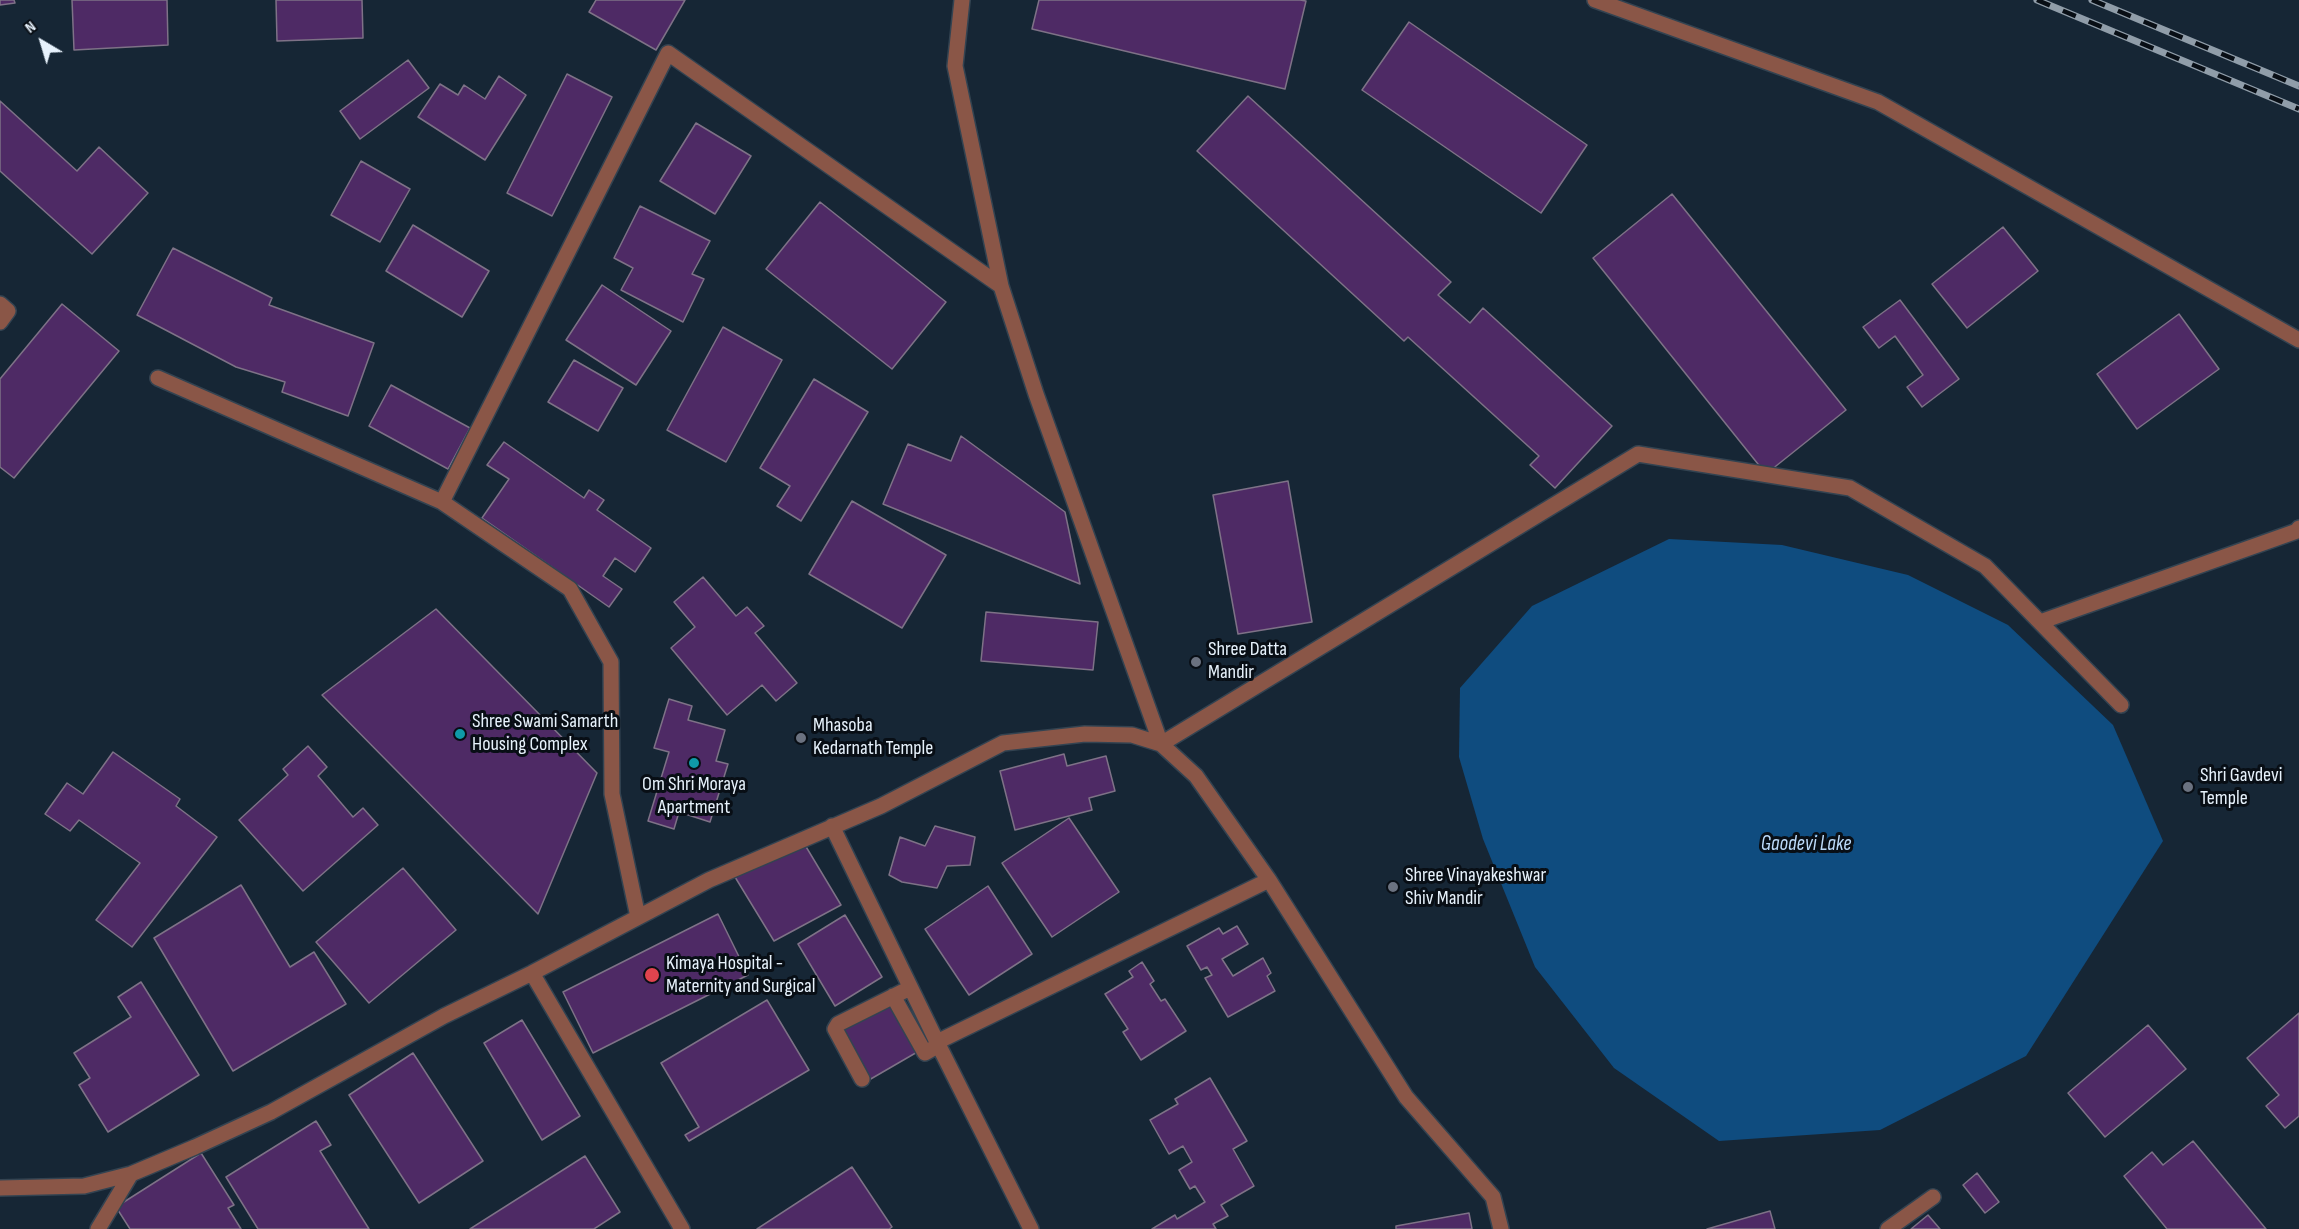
<!DOCTYPE html>
<html>
<head>
<meta charset="utf-8">
<style>
  body { margin:0 }
  #map { position:relative; width:2299px; height:1229px; overflow:hidden; background:#162635; font-family:"Sofia Sans Condensed",sans-serif }
  canvas { display:block }
  .north { position:absolute; left:12px; top:12px; width:60px; height:60px; -webkit-text-stroke:4px #080e15; paint-order:stroke; rotate:322deg; font-size:16px; font-weight:700; line-height:24px; text-align:center; color:#e7f2fc }
  .north::after { content:''; display:block; margin:auto; width:21px; height:27px; background:#e7f2fc; clip-path:polygon(50% 0,100% 100%,50% 72%,0 100%) }
</style>
</head>
<body>
<div id="map">
<canvas width="2299" height="1229"></canvas>
<div class="north">N</div>
</div>
<script>
const context = document.querySelector('canvas').getContext('2d');
context.lineJoin = 'round';
function fill(path, color) {
  context.fillStyle = color;
  context.fill(path, 'evenodd');
}
function strokePath(path, color, width, dash) {
  context.strokeStyle = color;
  context.lineWidth = width;
  context.lineCap = dash ? 'butt' : 'round';
  context.setLineDash(dash || []);
  context.stroke(path);
}
function drawText(font, color, halo, rows, align = 'center') {
  context.font = font + ' "Sofia Sans Condensed",sans-serif';
  context.lineWidth = 6;
  context.setLineDash([]);
  context.textBaseline = 'middle';
  context.strokeStyle = halo;
  context.fillStyle = color;
  for (const [text, x, y, turn = 0] of rows) {
    context.save();
    context.translate(x, y);
    context.rotate((+turn || 0) * Math.PI / 180);
    context.textAlign = isNaN(turn) ? turn : align;
    if (halo) context.strokeText(text, 0, 0);
    context.fillText(text, 0, 0);
    context.restore();
  }
}
const water = new Path2D(`
  M 1669,539 L 1782,545 L 1908,575 L 2008,625 L 2113,725 L 2163,841 L 2026,1056 L 1880,1130 L 1719,1141 L 1614,1068 L 1535,967 L 1483,839 L 1459,757 L 1460,688 L 1532,606 Z`);
const building = new Path2D(`
  M 0,0 L 14,0 L 15,3 L 0,5 Z
  M 72,0 L 167,0 L 168,45 L 74,50 Z
  M 276,0 L 362,0 L 363,38 L 277,41 Z
  M 596,0 L 685,0 L 656,50 L 589,12 Z
  M 1039,0 L 1300,0 L 1306,1 L 1285,89 L 1032,29 Z
  M 1409,22 L 1587,145 L 1541,213 L 1362,90 Z
  M 408,60 L 429,88 L 360,139 L 340,111 Z
  M 567,74 L 612,97 L 552,216 L 507,193 Z
  M 499,76 L 526,95 L 485,160 L 418,117 L 440,84 L 458,95 L 464,85 L 485,99 Z
  M 1248,96 L 1451,282 L 1438,295 L 1470,323 L 1483,308 L 1612,426 L 1555,488 L 1530,465 L 1539,456 L 1408,337 L 1404,341 L 1197,151 Z
  M 0,101 L 77,171 L 99,147 L 148,193 L 92,254 L 0,171 Z
  M 696,123 L 751,156 L 715,214 L 660,181 Z
  M 361,161 L 410,189 L 380,242 L 331,215 Z
  M 1672,194 L 1846,410 L 1766,474 L 1593,258 Z
  M 820,202 L 946,302 L 892,369 L 766,269 Z
  M 640,206 L 710,241 L 692,274 L 704,279 L 683,322 L 621,290 L 633,268 L 614,258 Z
  M 413,225 L 489,271 L 462,317 L 386,271 Z
  M 2003,227 L 2038,271 L 1967,328 L 1932,284 Z
  M 173,248 L 272,298 L 269,305 L 374,343 L 348,416 L 282,392 L 285,382 L 236,367 L 137,315 Z
  M 602,285 L 671,331 L 636,385 L 566,340 Z
  M 1900,300 L 1959,379 L 1922,407 L 1907,387 L 1923,375 L 1895,336 L 1879,348 L 1863,327 Z
  M 62,304 L 119,351 L 14,478 L 0,467 L 0,379 Z
  M 2179,314 L 2219,369 L 2137,429 L 2097,374 Z
  M 723,327 L 782,360 L 726,462 L 667,430 Z
  M 574,360 L 623,388 L 598,431 L 548,402 Z
  M 814,379 L 868,412 L 801,521 L 777,506 L 790,486 L 760,468 Z
  M 391,385 L 470,428 L 448,469 L 369,426 Z
  M 961,436 L 1065,512 L 1080,584 L 883,504 L 908,444 L 951,461 Z
  M 504,442 L 584,498 L 589,490 L 604,500 L 597,510 L 651,548 L 635,572 L 615,558 L 603,576 L 622,589 L 609,607 L 482,518 L 509,479 L 487,465 Z
  M 1288,481 L 1312,622 L 1238,634 L 1213,495 Z
  M 852,501 L 946,555 L 902,628 L 809,574 Z
  M 703,577 L 736,616 L 747,607 L 764,626 L 755,633 L 797,683 L 776,701 L 762,685 L 727,715 L 671,648 L 695,627 L 674,602 Z
  M 436,609 L 597,773 L 538,914 L 322,695 Z
  M 986,612 L 1098,622 L 1093,670 L 981,661 Z
  M 669,699 L 692,706 L 688,720 L 725,730 L 716,761 L 728,764 L 710,822 L 679,812 L 674,829 L 648,821 L 669,752 L 654,748 Z
  M 308,746 L 327,767 L 318,776 L 353,817 L 363,808 L 378,825 L 303,891 L 239,820 L 288,775 L 283,769 Z
  M 113,752 L 180,799 L 176,806 L 217,837 L 132,947 L 96,920 L 140,863 L 79,820 L 70,831 L 45,814 L 67,783 L 83,794 Z
  M 1064,754 L 1067,766 L 1106,756 L 1115,791 L 1089,798 L 1092,810 L 1015,830 L 1000,771 Z
  M 1069,818 L 1119,892 L 1052,937 L 1002,863 Z
  M 935,826 L 975,837 L 970,865 L 947,866 L 937,888 L 902,882 L 889,875 L 900,837 L 925,846 Z
  M 805,845 L 841,905 L 774,941 L 735,877 Z
  M 403,868 L 456,930 L 369,1003 L 316,942 Z
  M 241,885 L 290,967 L 314,952 L 346,1004 L 233,1071 L 154,938 Z
  M 988,886 L 1032,954 L 969,995 L 925,929 Z
  M 718,914 L 748,975 L 593,1053 L 563,992 Z
  M 845,915 L 882,977 L 835,1006 L 798,944 Z
  M 1237,926 L 1248,944 L 1222,959 L 1233,976 L 1263,958 L 1271,973 L 1267,976 L 1275,991 L 1228,1017 L 1205,978 L 1212,975 L 1207,967 L 1201,970 L 1187,946 L 1219,928 L 1223,934 Z
  M 1142,962 L 1154,981 L 1150,984 L 1161,1001 L 1165,999 L 1186,1031 L 1141,1060 L 1123,1032 L 1128,1029 L 1105,994 L 1133,977 L 1129,971 Z
  M 141,982 L 199,1075 L 108,1132 L 79,1085 L 90,1078 L 74,1053 L 131,1017 L 118,997 Z
  M 767,1000 L 809,1070 L 689,1141 L 685,1135 L 699,1127 L 661,1063 Z
  M 891,1005 L 919,1051 L 869,1080 L 842,1028 Z
  M 2299,1013 L 2299,1116 L 2285,1128 L 2266,1106 L 2279,1095 L 2247,1058 Z
  M 522,1020 L 580,1116 L 542,1140 L 484,1043 Z
  M 2148,1025 L 2186,1069 L 2105,1137 L 2068,1093 Z
  M 413,1053 L 483,1161 L 419,1203 L 349,1095 Z
  M 1210,1078 L 1247,1141 L 1233,1149 L 1254,1186 L 1221,1205 L 1228,1216 L 1213,1224 L 1216,1229 L 1152,1229 L 1175,1215 L 1177,1219 L 1205,1202 L 1195,1186 L 1190,1189 L 1179,1170 L 1192,1162 L 1183,1146 L 1169,1154 L 1150,1120 L 1178,1104 L 1175,1099 Z
  M 316,1121 L 331,1145 L 320,1151 L 369,1229 L 258,1229 L 226,1177 Z
  M 2193,1141 L 2266,1229 L 2167,1229 L 2124,1176 L 2152,1152 L 2163,1165 Z
  M 201,1153 L 234,1205 L 228,1208 L 241,1229 L 130,1229 L 116,1207 Z
  M 585,1156 L 620,1212 L 594,1229 L 470,1229 Z
  M 852,1167 L 892,1227 L 889,1229 L 757,1229 Z
  M 1977,1173 L 1999,1202 L 1985,1213 L 1963,1185 Z
  M 1770,1211 L 1775,1229 L 1707,1229 Z
  M 1469,1213 L 1472,1229 L 1396,1229 L 1396,1226 Z
  M 1928,1215 L 1940,1229 L 1911,1229 Z`);
const minor = new Path2D(`
  M 962,0 L 955,66 L 1001,286 L 1036,394 L 1161,744 L 1638,454 L 1850,488 L 1985,566 L 2121,705
  M 1595,0 L 1878,102 L 2299,340
  M 0,304 L 8,311 L 0,322
  M 158,378 L 442,502 L 570,589 L 611,662 L 612,794 L 638,917
  M 442,502 L 668,53 L 1001,286
  M 2040,622 L 2297,531 L 2299,528
  M 832,826 L 937,1042 L 1031,1229
  M 532,973 L 682,1229
  M 893,996 L 925,1053 L 939,1045
  M 937,1042 L 1269,880
  M 862,1079 L 835,1029 L 838,1024 L 910,988
  M 0,1188 L 84,1186 L 131,1174 L 195,1147 L 271,1112 L 444,1016 L 532,973 L 709,880 L 881,806 L 1003,743 L 1085,734 L 1132,735 L 1161,744 L 1196,776 L 1269,880 L 1406,1097 L 1493,1197 L 1501,1229
  M 98,1229 L 131,1174
  M 1888,1229 L 1933,1197`);
const rail = new Path2D(`
  M 2037,0 L 2299,109
  M 2092,0 L 2299,86`);
const markers = [
  [1196,662,6,"#6b7280"],
  [460,734,6,"#0f9aa8"],
  [801,738,6,"#6b7280"],
  [694,763,6,"#0f9aa8"],
  [2188,787,6,"#6b7280"],
  [1393,887,6,"#6b7280"],
  [652,975,8,"#e0444e"]
];
const poiNames = [
  ["Shree Datta",1208,650],
  ["Mandir",1208,673],
  ["Shree Swami Samarth",472,722],
  ["Housing Complex",472,745],
  ["Mhasoba",813,726],
  ["Kedarnath Temple",813,749],
  ["Shri Gavdevi",2200,776],
  ["Temple",2200,799],
  ["Om Shri Moraya",694,785,"center"],
  ["Apartment",694,808,"center"],
  ["Shree Vinayakeshwar",1405,876],
  ["Shiv Mandir",1405,899],
  ["Kimaya Hospital -",666,964],
  ["Maternity and Surgical",666,987]
];
const waterNames = [
  ["Gaodevi Lake",1806,845]
];
fill(water, '#0f4c7f');
fill(building, '#4e2a65');
strokePath(building, '#7e7287', 1.5);
strokePath(minor, '#334351', 18);
strokePath(minor, '#8a5647', 15);
strokePath(rail, '#909da9', 7);
strokePath(rail, '#080e15', 4.5, [14]);
for (const [x, y, r, color] of markers) {
  const dot = new Path2D();
  dot.arc(x, y, r, 0, 2 * Math.PI);
  context.fillStyle = color;
  context.fill(dot);
  strokePath(dot, '#080e15', 2);
}
drawText('20px', '#e7f2fc', '#080e15', poiNames, 'left');
drawText('italic 21px', '#bcdaf9', '#080e15', waterNames);
</script>
</body>
</html>
